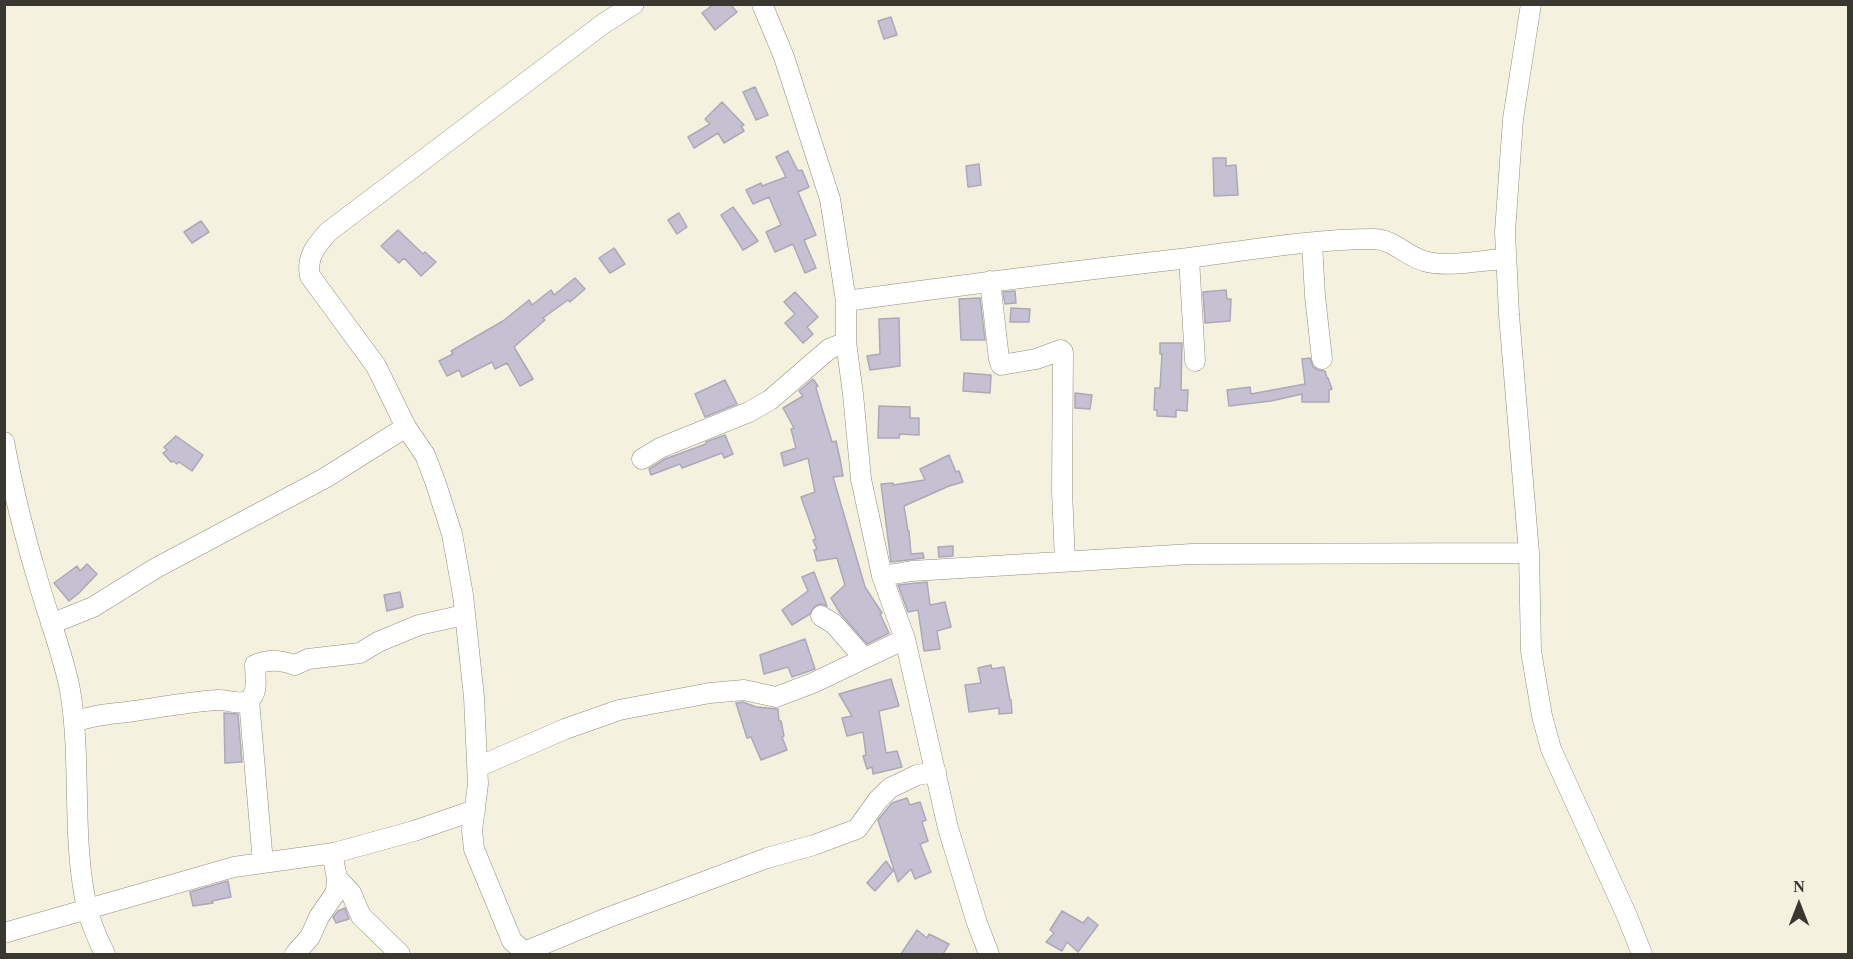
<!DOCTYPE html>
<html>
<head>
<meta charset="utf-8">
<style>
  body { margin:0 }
  #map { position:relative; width:1853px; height:959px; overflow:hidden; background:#f4f1df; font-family:"Times New Roman",serif }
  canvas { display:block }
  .frame { position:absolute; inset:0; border:6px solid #383730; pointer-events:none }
  .north { position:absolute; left:1769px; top:875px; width:60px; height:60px; -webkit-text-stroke:4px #f4f1df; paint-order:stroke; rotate:0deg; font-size:16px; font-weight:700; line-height:24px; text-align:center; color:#383730 }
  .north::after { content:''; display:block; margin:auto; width:21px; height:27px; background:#383730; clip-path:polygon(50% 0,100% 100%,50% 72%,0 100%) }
</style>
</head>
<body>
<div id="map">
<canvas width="1853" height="959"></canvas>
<div class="frame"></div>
<div class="north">N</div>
</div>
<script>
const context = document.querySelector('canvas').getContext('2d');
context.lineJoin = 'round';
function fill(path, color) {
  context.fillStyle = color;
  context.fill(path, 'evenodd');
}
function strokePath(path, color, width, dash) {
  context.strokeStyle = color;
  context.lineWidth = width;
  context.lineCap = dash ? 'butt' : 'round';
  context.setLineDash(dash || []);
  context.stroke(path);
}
const building = new Path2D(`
  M 714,4 L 730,4 L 737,12 L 715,30 L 702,13 Z
  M 891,17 L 897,35 L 884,39 L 878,21 Z
  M 755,87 L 768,115 L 756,120 L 743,92 Z
  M 722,102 L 744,125 L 741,126 L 744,131 L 724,143 L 718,133 L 694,148 L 688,137 L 710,124 L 705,119 Z
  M 788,151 L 798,171 L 802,170 L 809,187 L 798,192 L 816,235 L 804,240 L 816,268 L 805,273 L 793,244 L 775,252 L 766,232 L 781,225 L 769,197 L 753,204 L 746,190 L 761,183 L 762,186 L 786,177 L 776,157 Z
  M 1213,158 L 1226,158 L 1226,166 L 1236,165 L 1238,195 L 1214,196 Z
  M 979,164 L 981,185 L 968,187 L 966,166 Z
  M 733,207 L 758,241 L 743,250 L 721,215 Z
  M 679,213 L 687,227 L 677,234 L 668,220 Z
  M 201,221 L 209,232 L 192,243 L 184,232 Z
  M 398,230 L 423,254 L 425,252 L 436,262 L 421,276 L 404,258 L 399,263 L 381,246 Z
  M 614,248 L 625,264 L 610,273 L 599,258 Z
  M 575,278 L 585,289 L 570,302 L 568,300 L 543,318 L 545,320 L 514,347 L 533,379 L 520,386 L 507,363 L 495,369 L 492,362 L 462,377 L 459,370 L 447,376 L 439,361 L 453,354 L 451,351 L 503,321 L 529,300 L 532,305 L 551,290 L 554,295 Z
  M 1226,290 L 1227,299 L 1231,299 L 1230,321 L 1205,323 L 1203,292 Z
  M 1015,291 L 1016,303 L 1005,304 L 1003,292 Z
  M 795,292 L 818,317 L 807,327 L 813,334 L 803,343 L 785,323 L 795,314 L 784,302 Z
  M 980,298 L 985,340 L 961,340 L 959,299 Z
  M 1011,308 L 1030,309 L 1029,322 L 1010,322 Z
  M 899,318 L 900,366 L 870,370 L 867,356 L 880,354 L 879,319 Z
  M 1160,343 L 1182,343 L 1181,390 L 1188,390 L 1187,411 L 1176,410 L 1176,417 L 1157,416 L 1157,410 L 1154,410 L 1155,388 L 1160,388 L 1162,354 L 1160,354 Z
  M 1310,358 L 1313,367 L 1318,370 L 1325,371 L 1327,378 L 1328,378 L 1332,389 L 1329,390 L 1329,402 L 1302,402 L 1302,394 L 1271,401 L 1229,406 L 1227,390 L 1250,387 L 1251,394 L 1305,384 L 1302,359 Z
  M 964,373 L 991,375 L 990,393 L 963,391 Z
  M 813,379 L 818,386 L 816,388 L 832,442 L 836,441 L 840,459 L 843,476 L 833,477 L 865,587 L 882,613 L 880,614 L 889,633 L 867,644 L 840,613 L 831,598 L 845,585 L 837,558 L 817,561 L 814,550 L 817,549 L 813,540 L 816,539 L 801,497 L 815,492 L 808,458 L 784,466 L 781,453 L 796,448 L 791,429 L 794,428 L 783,408 L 803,396 L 799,391 Z
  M 725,380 L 737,404 L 705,417 L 695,394 Z
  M 1075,393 L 1092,395 L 1090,409 L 1075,408 Z
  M 879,406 L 910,407 L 910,418 L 919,418 L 919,435 L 900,434 L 899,438 L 878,438 Z
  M 725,435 L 733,454 L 724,458 L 722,453 L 682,468 L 680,464 L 651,475 L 649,469 L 665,459 L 706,444 L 706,442 Z
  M 176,436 L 203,455 L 192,471 L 179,462 L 177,464 L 173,461 L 171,462 L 163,453 L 167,450 L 164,447 Z
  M 949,455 L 956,472 L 959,471 L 963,482 L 949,486 L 904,506 L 908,531 L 909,531 L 911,554 L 923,553 L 924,558 L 891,562 L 881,484 L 893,483 L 893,485 L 925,480 L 920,469 Z
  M 953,546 L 953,556 L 939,557 L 938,547 Z
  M 87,564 L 97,574 L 78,594 L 69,601 L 54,583 L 77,566 L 80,571 Z
  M 814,572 L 827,606 L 821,604 L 815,606 L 810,614 L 792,625 L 782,610 L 808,591 L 802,577 Z
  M 927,582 L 930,605 L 945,602 L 951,627 L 937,631 L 940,649 L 924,651 L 918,610 L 908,612 L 898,585 Z
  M 400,592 L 403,607 L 387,611 L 384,595 Z
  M 805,639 L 815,669 L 792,677 L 788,667 L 764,674 L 760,655 Z
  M 991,665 L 992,669 L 1004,667 L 1010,700 L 1011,700 L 1012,713 L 999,714 L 999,708 L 969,712 L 965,685 L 981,683 L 978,668 Z
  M 891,679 L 899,706 L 879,711 L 886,753 L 897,751 L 902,767 L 873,774 L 872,767 L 867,769 L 863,756 L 866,755 L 863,732 L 847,736 L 842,718 L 852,716 L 839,694 Z
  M 743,702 L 756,707 L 778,709 L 779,721 L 781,721 L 784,736 L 782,737 L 787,750 L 761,760 L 751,737 L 747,738 L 736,703 Z
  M 224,713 L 238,714 L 242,762 L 225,763 Z
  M 907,798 L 910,805 L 920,802 L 926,820 L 922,822 L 928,841 L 920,844 L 931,872 L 915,879 L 911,869 L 898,882 L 878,820 L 892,803 Z
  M 886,861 L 893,871 L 875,891 L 867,883 Z
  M 228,881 L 231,897 L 212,901 L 213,903 L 193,906 L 190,892 Z
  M 345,908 L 349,919 L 336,923 L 333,917 L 338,911 Z
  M 1062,911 L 1083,923 L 1088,917 L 1098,925 L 1078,952 L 1067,942 L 1062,951 L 1046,942 L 1054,933 L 1050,930 Z
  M 917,930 L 927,938 L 929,934 L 949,944 L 943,954 L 901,954 Z`);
const minor = new Path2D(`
  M 762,4 L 784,57 L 830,199 L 846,301 L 846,342 L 853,394 L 861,479 L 882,576 L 905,639 L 948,828 L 977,923 L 989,954
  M 1531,4 L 1513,119 L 1505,232 L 1509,315 L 1529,553 L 1531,651 L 1542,716 L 1551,749 L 1627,916 L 1642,954
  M 1312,243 L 1315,296 L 1322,359
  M 1189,258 L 1195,361
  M 990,281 L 999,359 L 1001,365 L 1036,359 L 1061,350 L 1063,352 L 1062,491 L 1065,561
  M 846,301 C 961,285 1075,271 1189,258 C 1250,250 1313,239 1375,239 C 1394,240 1406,256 1424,261 C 1446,268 1482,260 1505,259
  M 4,442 C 13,490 25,538 39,584 C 49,619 63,654 70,690 C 82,762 71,836 87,908 C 91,924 98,940 105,954
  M 642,459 L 660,448 L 749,412 L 770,400 L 829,349 L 846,342
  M 882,576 L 912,571 L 1192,554 L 1529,553
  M 821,616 L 834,624 L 864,658
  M 51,624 L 93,607 L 156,568 L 325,478 L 406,427
  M 249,700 L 263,863
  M 75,722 C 94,714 114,714 134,711 C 161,707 189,702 217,700 C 226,699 240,706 249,700 C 259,693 255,676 255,665 C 269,659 280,660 295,665 L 308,659 L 360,653 L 378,642 L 419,625 L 464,615
  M 478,767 L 565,729 L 619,710 L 710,693 L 744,690 L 776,697 L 813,683 L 905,639
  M 337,878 L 351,893 L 361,916 L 400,954
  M 4,933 L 234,867 L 334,853 L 414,831 L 475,810
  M 524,952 L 607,918 L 767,858 L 814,845 L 857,829 L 878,800 L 890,788 L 917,775 L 936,772
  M 295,954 L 310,937 L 319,917 L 336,892 L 337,878 L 332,853
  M 527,954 L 512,941 L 474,849 L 472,830 L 478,784 L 474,697 L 463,595 L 452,534 L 435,481 L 425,455 L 406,427 L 376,366 L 310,276 C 306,257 316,246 328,232 L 603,24 L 634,4`);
fill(building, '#c5c1d2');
strokePath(building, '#aca8b8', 1.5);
strokePath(minor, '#918e7e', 21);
strokePath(minor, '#fff', 20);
</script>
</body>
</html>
